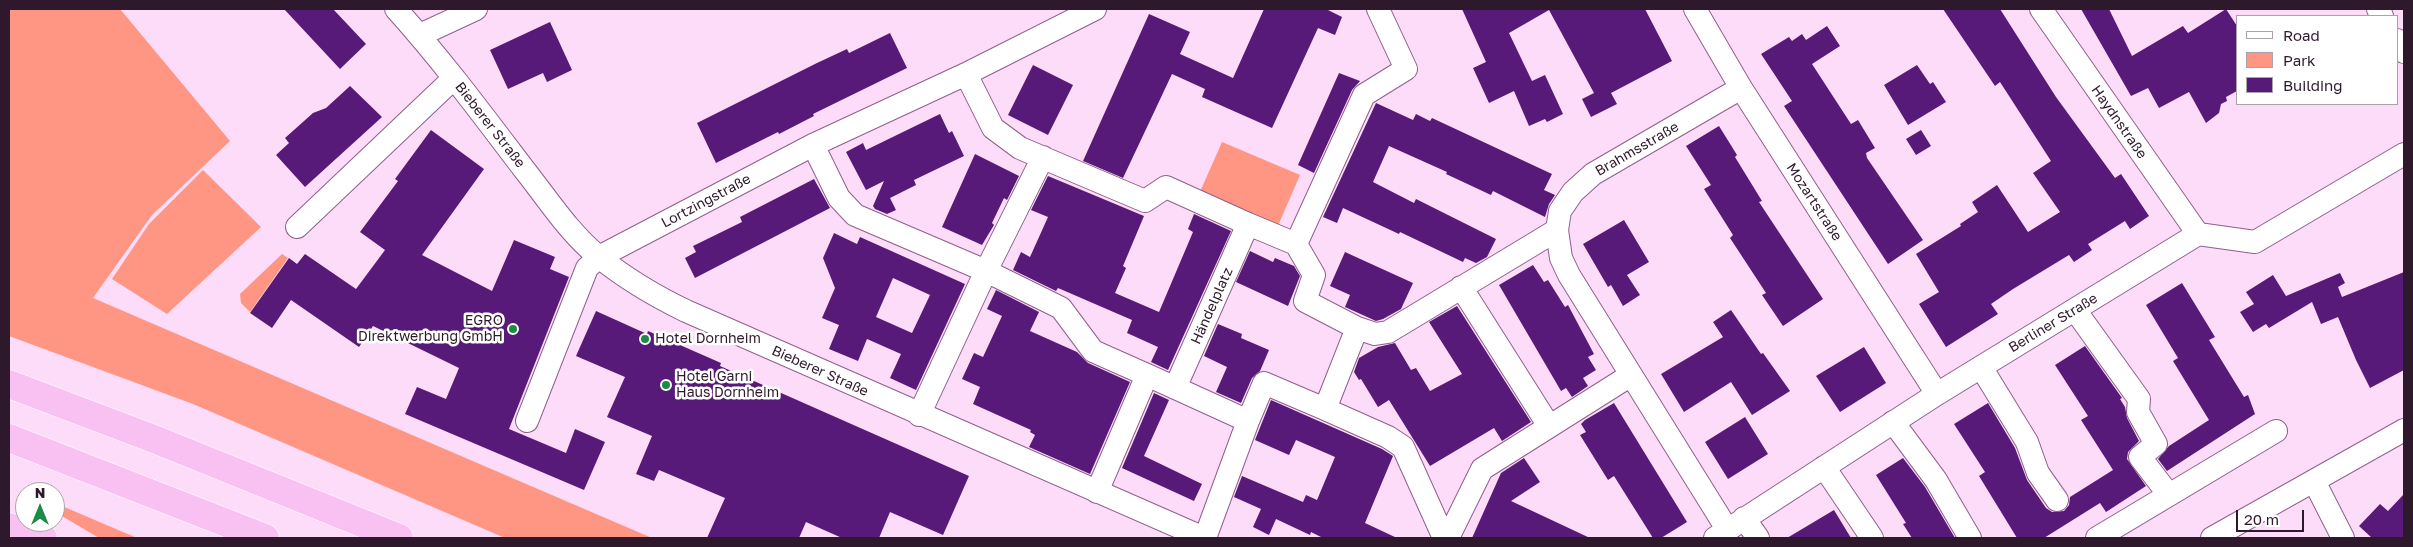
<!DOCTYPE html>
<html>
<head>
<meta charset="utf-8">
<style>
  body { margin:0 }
  #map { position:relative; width:2413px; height:547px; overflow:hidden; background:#fddcf9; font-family:"Golos Text",sans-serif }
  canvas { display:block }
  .frame { position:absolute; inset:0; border:10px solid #2d192b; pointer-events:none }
  .legend { position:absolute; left:2236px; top:15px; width:162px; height:90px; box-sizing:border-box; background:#fff; border:1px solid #aba3aa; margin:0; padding:6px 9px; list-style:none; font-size:15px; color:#2d192b }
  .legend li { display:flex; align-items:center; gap:10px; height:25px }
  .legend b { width:25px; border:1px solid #aba3aa }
  .north { position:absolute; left:15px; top:482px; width:50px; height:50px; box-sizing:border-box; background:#fff; border:1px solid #aba3aa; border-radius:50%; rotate:0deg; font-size:14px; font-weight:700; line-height:20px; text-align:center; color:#2d192b }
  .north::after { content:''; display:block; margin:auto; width:18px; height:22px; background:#1b8c45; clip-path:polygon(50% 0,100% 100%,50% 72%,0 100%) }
  .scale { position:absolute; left:2236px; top:510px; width:68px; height:22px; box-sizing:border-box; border:2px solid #2d192b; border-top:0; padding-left:6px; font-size:15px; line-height:18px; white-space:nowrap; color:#2d192b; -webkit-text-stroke:4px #fff; paint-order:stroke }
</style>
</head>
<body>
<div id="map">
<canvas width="2413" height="547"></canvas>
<div class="frame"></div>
<ul class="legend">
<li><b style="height:6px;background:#fff"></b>Road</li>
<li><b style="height:14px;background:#ff9684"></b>Park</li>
<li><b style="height:14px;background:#571a78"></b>Building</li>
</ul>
<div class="north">N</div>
<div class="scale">20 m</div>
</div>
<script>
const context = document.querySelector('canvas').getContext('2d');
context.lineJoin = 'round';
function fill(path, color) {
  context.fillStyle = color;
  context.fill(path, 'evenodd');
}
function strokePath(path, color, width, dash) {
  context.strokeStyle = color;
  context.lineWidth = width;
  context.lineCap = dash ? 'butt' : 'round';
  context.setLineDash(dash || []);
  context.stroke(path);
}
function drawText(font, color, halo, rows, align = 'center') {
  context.font = font + ' "Golos Text",sans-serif';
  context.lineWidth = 5;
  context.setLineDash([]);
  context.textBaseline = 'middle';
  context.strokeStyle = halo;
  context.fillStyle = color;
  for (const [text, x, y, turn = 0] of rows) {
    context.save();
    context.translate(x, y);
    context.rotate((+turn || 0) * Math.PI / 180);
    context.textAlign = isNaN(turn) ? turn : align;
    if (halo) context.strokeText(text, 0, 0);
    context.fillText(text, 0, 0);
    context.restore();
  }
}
const green = new Path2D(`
  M 9,9 L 120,9 L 230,141 L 152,215 L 93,298 L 652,538 L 505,538 L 193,404 L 9,336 Z
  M 1222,142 L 1300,175 L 1277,228 L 1199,194 Z
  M 203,170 L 261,227 L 167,314 L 112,279 L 149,224 Z
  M 282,254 L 288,258 L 250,312 L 241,303 L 240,294 Z
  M 55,503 L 137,538 L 99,538 L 55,512 Z`);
const building = new Path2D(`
  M 284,9 L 333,9 L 366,44 L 340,69 Z
  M 1264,9 L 1326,9 L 1342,17 L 1335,35 L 1318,28 L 1272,128 L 1202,97 L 1205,89 L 1172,74 L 1123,178 L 1083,161 L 1149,14 L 1190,32 L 1180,54 L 1233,78 Z
  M 1462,9 L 1645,9 L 1672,61 L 1611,93 L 1617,104 L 1591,117 L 1582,99 L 1594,93 L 1549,10 L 1509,33 L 1532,81 L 1545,75 L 1563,114 L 1547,122 L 1545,119 L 1529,126 L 1514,91 L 1489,103 L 1473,68 L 1486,62 Z
  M 1943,9 L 2000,9 L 2056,97 L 2115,178 L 2121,174 L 2149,216 L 2130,229 L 2125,221 L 2088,244 L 2092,250 L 2074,262 L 2069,255 L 2013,289 L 1991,304 L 1998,314 L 1946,347 L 1919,304 L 1939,292 L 1916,254 L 1961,226 L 1960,224 L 1978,212 L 1972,202 L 1997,185 L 2028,232 L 2060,212 L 2033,173 L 2051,161 L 2000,82 L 1995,86 Z
  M 2081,9 L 2109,9 L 2132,56 L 2183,26 L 2188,33 L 2226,9 L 2237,26 L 2237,91 L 2226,97 L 2227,101 L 2221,104 L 2219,113 L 2206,123 L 2189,92 L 2159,108 L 2148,88 L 2131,96 Z
  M 550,22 L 572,70 L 547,82 L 543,73 L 508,89 L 490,50 Z
  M 1827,26 L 1840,46 L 1812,64 L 1851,124 L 1858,120 L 1875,148 L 1866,153 L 1867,158 L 1923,240 L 1888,264 L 1784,106 L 1792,101 L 1761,54 L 1789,37 L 1792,41 L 1802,34 L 1806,40 Z
  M 890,33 L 907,68 L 813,114 L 814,116 L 779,134 L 778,132 L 716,163 L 697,123 L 817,63 L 847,49 L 849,53 Z
  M 1033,65 L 1073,85 L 1048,135 L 1008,115 Z
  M 1917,65 L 1930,84 L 1933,82 L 1946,102 L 1908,125 L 1884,85 Z
  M 1339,73 L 1360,81 L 1352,90 L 1314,173 L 1298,165 Z
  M 350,86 L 382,117 L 305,187 L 276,155 L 289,143 L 285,138 L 313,113 L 326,108 Z
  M 1376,103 L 1413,120 L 1416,114 L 1430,121 L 1432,118 L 1552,174 L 1544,190 L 1555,195 L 1549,204 L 1545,217 L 1493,191 L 1491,195 L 1446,174 L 1447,172 L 1389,146 L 1373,182 L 1414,203 L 1416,199 L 1496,239 L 1487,257 L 1476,263 L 1465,258 L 1463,262 L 1400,232 L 1399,234 L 1343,208 L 1337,223 L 1323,217 Z
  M 940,114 L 949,133 L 952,131 L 964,156 L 914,180 L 916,185 L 890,198 L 896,210 L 887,214 L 875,209 L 873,206 L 884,181 L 866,190 L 846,152 L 863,143 L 866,150 Z
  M 1719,126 L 1737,155 L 1735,157 L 1762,201 L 1759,202 L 1823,299 L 1783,326 L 1762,295 L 1766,293 L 1730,238 L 1733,235 L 1704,189 L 1711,185 L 1686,146 Z
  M 431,130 L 484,169 L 422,255 L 492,291 L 514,240 L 555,257 L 550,269 L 569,277 L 509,429 L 566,453 L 575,429 L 605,442 L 584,490 L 405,414 L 417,387 L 446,399 L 459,368 L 373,326 L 359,347 L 291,300 L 272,328 L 250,313 L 289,258 L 297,264 L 305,254 L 356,289 L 385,250 L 360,232 L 398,181 L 395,179 Z
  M 1921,130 L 1931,146 L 1916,155 L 1906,139 Z
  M 975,154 L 1019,176 L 1007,200 L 1004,198 L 992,223 L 994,225 L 982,245 L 942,227 Z
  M 1048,176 L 1144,216 L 1123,266 L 1126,268 L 1115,293 L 1159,312 L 1193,232 L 1188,229 L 1194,214 L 1231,231 L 1168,370 L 1151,362 L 1158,347 L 1127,333 L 1132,320 L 1058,288 L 1056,291 L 1013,270 L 1021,252 L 1030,257 L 1048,217 L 1031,210 Z
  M 814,179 L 830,208 L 695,278 L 685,258 L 696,252 L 693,246 L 742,222 L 740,217 Z
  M 1624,220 L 1649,262 L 1627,275 L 1640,295 L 1623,306 L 1611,285 L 1608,287 L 1583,244 Z
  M 834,233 L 857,244 L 860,237 L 965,284 L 916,390 L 890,378 L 901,354 L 867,339 L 858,361 L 829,349 L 839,325 L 822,318 L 835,288 L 823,258 ZM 893,278 L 930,295 L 912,333 L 876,317 Z
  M 1250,251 L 1273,262 L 1275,258 L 1294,266 L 1300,276 L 1288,306 L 1236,282 Z
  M 1345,252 L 1413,283 L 1401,309 L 1383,319 L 1376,321 L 1345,307 L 1350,295 L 1330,286 Z
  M 1533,265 L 1544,282 L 1548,280 L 1565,307 L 1568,305 L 1594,354 L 1588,357 L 1596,370 L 1583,378 L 1588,386 L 1572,397 L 1566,388 L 1561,391 L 1499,285 Z
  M 2404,272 L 2404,370 L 2370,388 L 2356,360 L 2338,317 L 2321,324 L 2312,302 L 2269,328 L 2266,324 L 2253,332 L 2240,312 L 2254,304 L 2246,292 L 2273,275 L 2286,296 L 2340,273 L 2345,283 L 2338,287 L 2342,297 Z
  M 2182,283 L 2215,337 L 2209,340 L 2244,397 L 2248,395 L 2255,414 L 2167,471 L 2158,459 L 2169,446 L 2209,420 L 2173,361 L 2178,358 L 2146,305 Z
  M 996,290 L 1039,312 L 1030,331 L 1077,352 L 1088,363 L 1130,382 L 1090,474 L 1029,447 L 1035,435 L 1030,432 L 1031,430 L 973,404 L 980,387 L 962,379 L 974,353 L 983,357 L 1002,316 L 987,309 Z
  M 1457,306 L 1531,422 L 1502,441 L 1494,428 L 1430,466 L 1389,400 L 1378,407 L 1361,379 L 1359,380 L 1354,372 L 1359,358 L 1378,347 L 1395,343 L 1411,370 L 1416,368 L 1430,391 L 1462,374 L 1429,322 Z
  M 1731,310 L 1761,354 L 1763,353 L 1790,391 L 1752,415 L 1731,382 L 1684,412 L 1661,374 L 1723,337 L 1713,322 Z
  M 596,311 L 647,334 L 648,331 L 721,363 L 720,366 L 969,476 L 943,535 L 890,512 L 879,538 L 842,538 L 806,522 L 799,538 L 707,538 L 725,498 L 659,470 L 654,481 L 636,474 L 652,436 L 607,417 L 625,377 L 576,356 Z
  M 1218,324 L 1242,334 L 1241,338 L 1269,350 L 1260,371 L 1252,378 L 1241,403 L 1216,392 L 1227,367 L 1204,356 Z
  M 2085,346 L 2122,398 L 2120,399 L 2125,407 L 2127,418 L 2139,441 L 2128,452 L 2127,459 L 2146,486 L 2106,512 L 2100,503 L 2044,538 L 2017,538 L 1979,476 L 1985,472 L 1954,424 L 1988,403 L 2015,448 L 2027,480 L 2046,508 L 2052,512 L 2064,511 L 2069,505 L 2070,497 L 2113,470 L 2081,420 L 2088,416 L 2055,365 Z
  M 1864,347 L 1886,383 L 1840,412 L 1816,376 Z
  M 1154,393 L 1169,400 L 1144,456 L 1202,484 L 1194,501 L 1122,468 Z
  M 1271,400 L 1382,449 L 1393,456 L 1365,523 L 1397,538 L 1323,538 L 1311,532 L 1310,535 L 1276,519 L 1269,535 L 1253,527 L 1261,509 L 1234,497 L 1242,476 L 1303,502 L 1306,495 L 1317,500 L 1335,457 L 1296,440 L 1289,455 L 1255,440 Z
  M 1614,403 L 1687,522 L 1661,538 L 1653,538 L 1614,476 L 1608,480 L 1580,435 L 1586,432 L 1581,424 L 1585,420 Z
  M 1745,417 L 1768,454 L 1728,479 L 1705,442 Z
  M 1524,458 L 1540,482 L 1511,501 L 1590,538 L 1472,538 L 1501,473 Z
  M 1903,458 L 1925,487 L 1955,538 L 1912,538 L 1903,524 L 1906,523 L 1876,475 Z
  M 2404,494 L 2404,538 L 2372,538 L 2359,526 L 2380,504 L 2388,511 Z
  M 1834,510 L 1851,538 L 1787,538 Z`);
const minor = new Path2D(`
  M 396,9 C 441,59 482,114 523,168 C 547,198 569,233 599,257 C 626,279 655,296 686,311 L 1204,538
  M 1695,9 L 1741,88 L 1937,394
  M 2041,9 L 2198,234
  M 2378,9 L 2382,16
  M 420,35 L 476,9
  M 2397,40 L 2404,52
  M 966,74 L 993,128 L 1020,148 L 1145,201 L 1166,187 L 1248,224
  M 813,145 L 839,198 L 855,215 L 986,271 L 1061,308 L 1093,351 L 1147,375
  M 297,227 L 454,78
  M 1296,244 L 1364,95 L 1406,69 L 1378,9
  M 1461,287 L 1549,426
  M 2075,310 L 2139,399 L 2138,412 L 2156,444 L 2140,457 L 2169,495
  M 1357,328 L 1375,334 L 1388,332 L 1557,230
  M 1981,367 L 2027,442 L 2038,473 L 2057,500
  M 1175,388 L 1248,224 L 1296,244 L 1314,275 L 1305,301 L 1357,328 L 1325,409 L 1264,383 L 1248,421
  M 1325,409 L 1388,437 L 1403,447 L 1444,538
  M 919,415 L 986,271 L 1043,157
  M 527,421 L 587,268 L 599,257 L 813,145 L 966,74 L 1095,9
  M 1893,422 L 1936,480 L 1970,538
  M 1824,467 L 1872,538
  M 2314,481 L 2343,538
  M 1097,492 L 1147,375 L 1248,421 L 1205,538
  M 1744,518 L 1758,538
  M 1727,529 L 1569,275 L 1561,258 L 1557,230 L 1560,211 L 1573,192 L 1593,174 L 1741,88
  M 1448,538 L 1482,469 L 1631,375
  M 1715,538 L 1937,394 L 2198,234 L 2255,242 L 2404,154
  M 2097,538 L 2276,431
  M 2212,538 L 2404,430`);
const highway = new Path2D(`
  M 9,384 L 154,439 L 399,538
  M 9,438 L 265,538
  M 9,527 L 43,538`);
const markers = [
  [513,329,5,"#1b8c45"],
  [645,339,5,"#1b8c45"],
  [666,385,5,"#1b8c45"]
];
const streetNames = [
  ["Haydnstraße",2119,122,55],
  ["Bieberer Straße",490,125,52],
  ["Brahmsstraße",1637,149,-30],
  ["Lortzingstraße",706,201,-28],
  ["Mozartstraße",1814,202,57],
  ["Händelplatz",1212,306,-66],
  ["Berliner Straße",2053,323,-31],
  ["Bieberer Straße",820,371,24]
];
const poiNames = [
  ["EGRO",503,321,"right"],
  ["Direktwerbung GmbH",503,337,"right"],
  ["Hotel Dornheim",655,339],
  ["Hotel Garni",676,377],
  ["Haus Dornheim",676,393]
];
fill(green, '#ff9684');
fill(building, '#571a78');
strokePath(minor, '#905f8b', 24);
strokePath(highway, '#fff', 29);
strokePath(minor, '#fff', 22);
strokePath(highway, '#f9c0f2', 28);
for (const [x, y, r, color] of markers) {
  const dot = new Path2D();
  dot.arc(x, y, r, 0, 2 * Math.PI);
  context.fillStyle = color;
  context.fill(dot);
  strokePath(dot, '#fff', 2);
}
drawText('14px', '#2d192b', '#fff', streetNames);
drawText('14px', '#2d192b', '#fff', poiNames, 'left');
</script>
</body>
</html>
